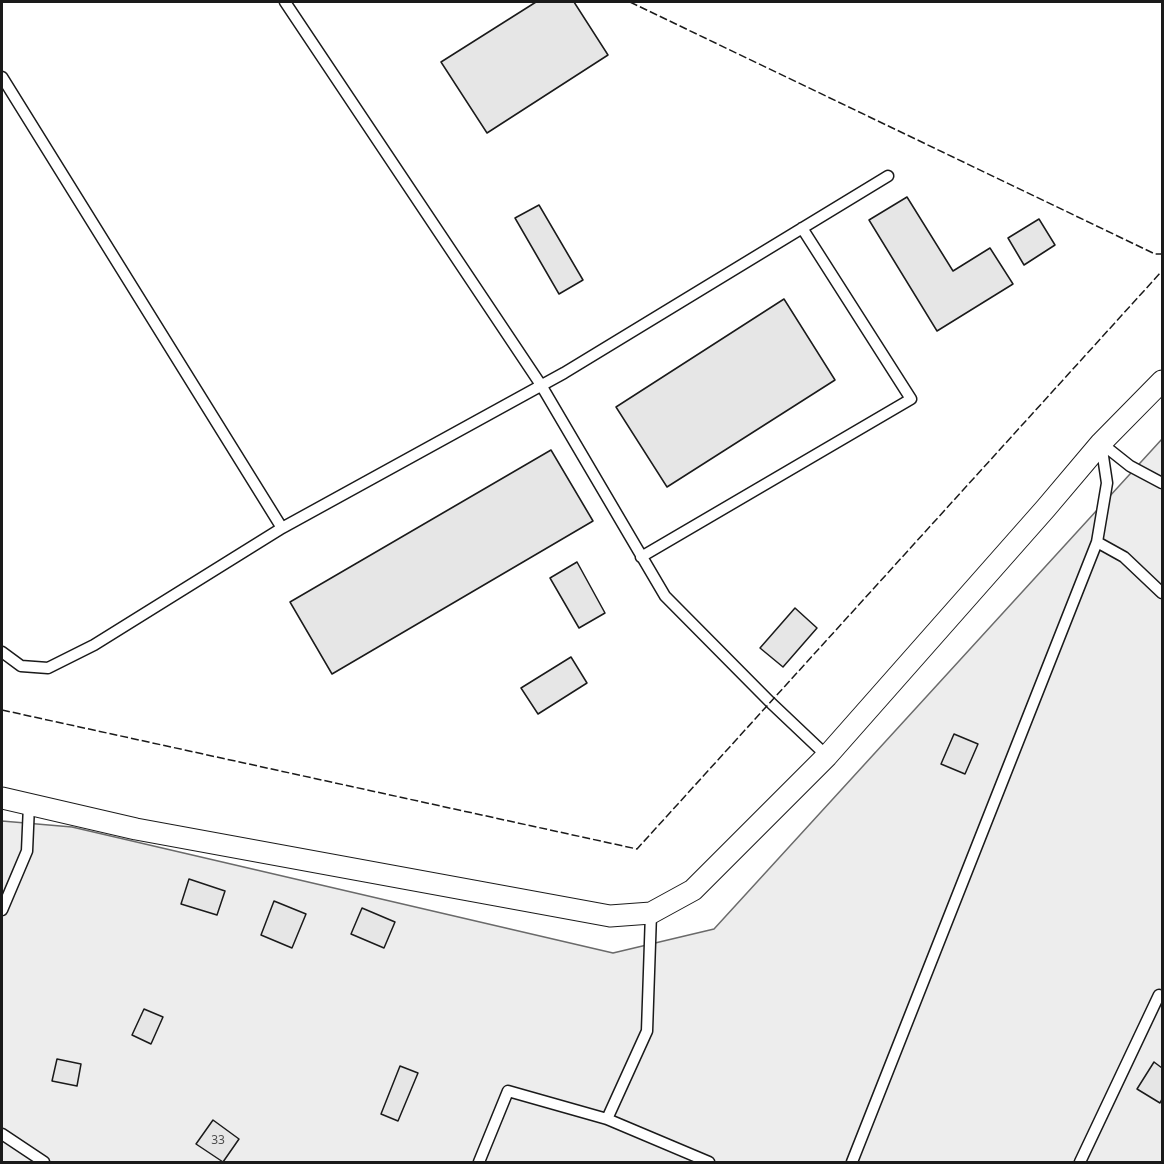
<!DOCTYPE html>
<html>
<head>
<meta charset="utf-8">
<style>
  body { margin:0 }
  #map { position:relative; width:1164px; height:1164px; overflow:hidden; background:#fff; font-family:"Noto Sans",sans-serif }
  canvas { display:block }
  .frame { position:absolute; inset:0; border:3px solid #1a1a1a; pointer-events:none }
</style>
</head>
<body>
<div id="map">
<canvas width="1164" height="1164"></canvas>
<div class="frame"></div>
</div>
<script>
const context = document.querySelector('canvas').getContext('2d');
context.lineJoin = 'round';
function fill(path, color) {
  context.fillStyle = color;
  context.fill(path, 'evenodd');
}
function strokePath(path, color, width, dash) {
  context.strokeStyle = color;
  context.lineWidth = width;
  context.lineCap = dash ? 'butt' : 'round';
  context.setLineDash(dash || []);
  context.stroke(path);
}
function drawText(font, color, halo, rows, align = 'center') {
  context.font = font + ' "Noto Sans",sans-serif';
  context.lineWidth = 4.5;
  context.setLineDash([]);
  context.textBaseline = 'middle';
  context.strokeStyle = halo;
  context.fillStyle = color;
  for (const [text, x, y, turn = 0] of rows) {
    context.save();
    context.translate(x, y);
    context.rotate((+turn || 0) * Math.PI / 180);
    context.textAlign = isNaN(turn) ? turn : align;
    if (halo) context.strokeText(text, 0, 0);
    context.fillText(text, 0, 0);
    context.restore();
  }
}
const built = new Path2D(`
  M 1162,439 L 1162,1162 L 2,1162 L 2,821 L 72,827 L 613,953 L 714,929 Z`);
const building = new Path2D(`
  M 536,2 L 574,2 L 608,55 L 487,133 L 441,62 Z
  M 907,197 L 953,271 L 990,248 L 1013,284 L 937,331 L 869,220 Z
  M 539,205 L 583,280 L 559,294 L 515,218 Z
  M 1039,219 L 1055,245 L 1024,265 L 1008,238 Z
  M 784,299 L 835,380 L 667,487 L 616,407 Z
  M 551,450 L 593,521 L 332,674 L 290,602 Z
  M 577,562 L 605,613 L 579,628 L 550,578 Z
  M 795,608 L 817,628 L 783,667 L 760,648 Z
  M 571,657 L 587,683 L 538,714 L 521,688 Z
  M 954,734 L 978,744 L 965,774 L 941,764 Z
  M 189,879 L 225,891 L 217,915 L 181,904 Z
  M 274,901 L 306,914 L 292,948 L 261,935 Z
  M 362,908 L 395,922 L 384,948 L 351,934 Z
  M 144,1009 L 163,1017 L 151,1044 L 132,1035 Z
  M 57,1059 L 81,1064 L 77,1086 L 52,1081 Z
  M 1154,1062 L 1162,1068 L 1162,1099 L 1160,1103 L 1137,1089 Z
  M 400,1066 L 418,1073 L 398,1121 L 381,1114 Z
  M 213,1120 L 239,1139 L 223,1162 L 196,1144 Z`);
const service = new Path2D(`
  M 285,2 L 541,385 L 665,596 L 770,702 L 827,756
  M 2,77 L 282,528
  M 1101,443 L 1130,466 L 1162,483
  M 1097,542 L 1124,557 L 1162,593
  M 641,557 L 911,399 L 802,228
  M 2,652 L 21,666 L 48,668 L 94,645 L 282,528 L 564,373 L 888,176
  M 2,910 L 27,851 L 29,805
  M 607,1119 L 647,1031 L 651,913
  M 2,1134 L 44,1162
  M 479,1162 L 508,1091 L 607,1119 L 709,1162
  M 852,1162 L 1097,542 L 1107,483 L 1101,443
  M 1080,1162 L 1159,995`);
const minor = new Path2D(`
  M 2,798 L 136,829 L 610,916 L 651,913 L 693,890 L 827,756 L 1046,508 L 1101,443 L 1162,381`);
const fence = new Path2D(`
  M 630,2 L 1155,254 L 1162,254
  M 2,710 L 637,849 L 1162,271`);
const numberNames = [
  ["33",218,1141]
];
fill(built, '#ededed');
strokePath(built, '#6a6a6a', 1.5);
fill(building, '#e6e6e6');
strokePath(building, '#1a1a1a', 1.5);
strokePath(service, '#1a1a1a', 13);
strokePath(minor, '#1a1a1a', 23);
strokePath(service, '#fff', 10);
strokePath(minor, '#fff', 21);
strokePath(fence, '#1a1a1a', 1.5, [8, 3]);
drawText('12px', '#4d4d4d', null, numberNames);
</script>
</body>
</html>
